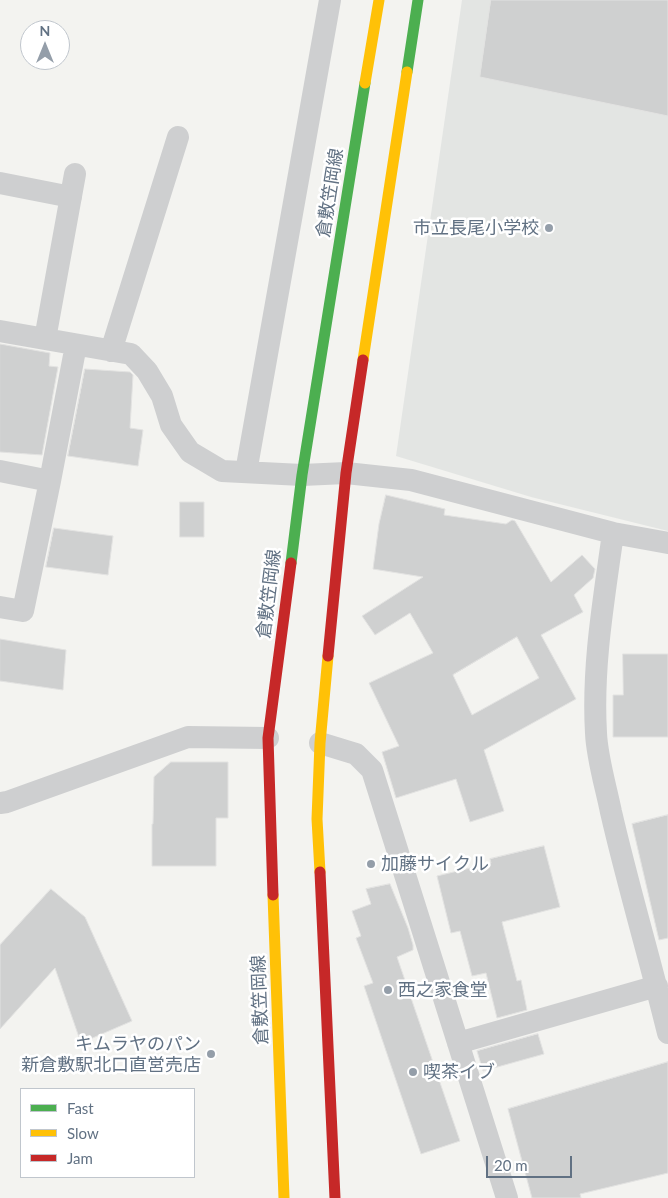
<!DOCTYPE html>
<html>
<head>
<meta charset="utf-8">
<style>
  body { margin:0 }
  #map { position:relative; width:668px; height:1198px; overflow:hidden; background:#f3f3f0; font-family:Lato,sans-serif }
  canvas { display:block }
  .legend { position:absolute; left:20px; top:1088px; width:175px; height:90px; box-sizing:border-box; background:#fff; border:1px solid #c0c6cd; margin:0; padding:6px 9px; list-style:none; font-size:15px; color:#617183 }
  .legend li { display:flex; align-items:center; gap:10px; height:25px }
  .legend b { width:25px; border:1px solid #c0c6cd }
  .north { position:absolute; left:20px; top:20px; width:50px; height:50px; box-sizing:border-box; background:#fff; border:1px solid #c0c6cd; border-radius:50%; rotate:0deg; font-size:14px; font-weight:700; line-height:20px; text-align:center; color:#617183 }
  .north::after { content:''; display:block; margin:auto; width:18px; height:22px; background:#949ea9; clip-path:polygon(50% 0,100% 100%,50% 72%,0 100%) }
  .scale { position:absolute; left:486px; top:1156px; width:86px; height:22px; box-sizing:border-box; border:2px solid #617183; border-top:0; padding-left:6px; font-size:15px; line-height:18px; white-space:nowrap; color:#617183; -webkit-text-stroke:4px #fff; paint-order:stroke }
</style>
</head>
<body>
<div id="map">
<canvas width="668" height="1198"></canvas>
<ul class="legend">
<li><b style="height:6px;background:#4caf50"></b>Fast</li>
<li><b style="height:6px;background:#ffc107"></b>Slow</li>
<li><b style="height:6px;background:#c62828"></b>Jam</li>
</ul>
<div class="north">N</div>
<div class="scale">20 m</div>
</div>
<script>
const context = document.querySelector('canvas').getContext('2d');
context.lineJoin = 'round';
function fill(path, color) {
  context.fillStyle = color;
  context.fill(path, 'evenodd');
}
function strokePath(path, color, width, dash) {
  context.strokeStyle = color;
  context.lineWidth = width;
  context.lineCap = dash ? 'butt' : 'round';
  context.setLineDash(dash || []);
  context.stroke(path);
}
function drawText(font, color, halo, rows, align = 'center') {
  context.font = font + ' Lato,"Noto Sans JP",sans-serif';
  context.lineWidth = 5;
  context.setLineDash([]);
  context.textBaseline = 'middle';
  context.strokeStyle = halo;
  context.fillStyle = color;
  for (const [text, x, y, turn = 0] of rows) {
    context.save();
    context.translate(x, y);
    context.rotate((+turn || 0) * Math.PI / 180);
    context.textAlign = isNaN(turn) ? turn : align;
    if (halo) context.strokeText(text, 0, 0);
    context.fillText(text, 0, 0);
    context.restore();
  }
}
const built = new Path2D(`
  M 462,0 L 668,0 L 668,531 L 531,497 L 396,456 Z`);
const building = new Path2D(`
  M 491,0 L 668,0 L 668,116 L 480,77 Z
  M 0,344 L 50,353 L 49,366 L 58,367 L 42,455 L 0,452 Z
  M 85,369 L 130,372 L 133,375 L 130,428 L 143,430 L 138,466 L 68,456 Z
  M 386,495 L 445,509 L 444,515 L 506,524 L 512,520 L 515,521 L 551,582 L 582,555 L 595,569 L 593,578 L 574,595 L 583,612 L 541,635 L 576,699 L 484,750 L 504,811 L 470,822 L 456,779 L 396,798 L 382,752 L 399,746 L 369,683 L 433,653 L 410,613 L 375,635 L 362,616 L 423,577 L 373,569 L 379,524 ZM 517,637 L 539,678 L 472,715 L 453,675 Z
  M 180,502 L 204,502 L 204,537 L 180,537 Z
  M 54,528 L 113,536 L 108,575 L 46,567 Z
  M 0,639 L 66,650 L 63,690 L 0,681 Z
  M 623,654 L 668,654 L 668,737 L 613,737 L 613,695 L 623,695 Z
  M 171,762 L 228,762 L 228,818 L 216,818 L 216,866 L 152,866 L 152,824 L 153,824 L 154,777 Z
  M 668,815 L 668,938 L 659,940 L 632,824 Z
  M 544,846 L 560,907 L 502,922 L 517,981 L 521,980 L 527,1010 L 497,1018 L 486,973 L 472,976 L 460,931 L 451,933 L 437,876 L 491,863 L 490,859 Z
  M 390,884 L 408,928 L 413,945 L 413,950 L 397,957 L 460,1141 L 421,1154 L 364,986 L 373,983 L 356,938 L 361,936 L 352,911 L 371,904 L 366,889 Z
  M 51,889 L 85,917 L 132,1021 L 81,1043 L 55,968 L 0,1029 L 0,945 Z
  M 538,1034 L 544,1054 L 483,1071 L 477,1051 Z
  M 668,1062 L 668,1173 L 580,1194 L 581,1198 L 532,1198 L 508,1109 Z`);
const street = new Path2D(`
  M 0,183 L 71,197
  M 0,331 L 131,354 L 147,371 L 162,396 L 171,425 L 190,452 L 222,471 L 302,475 L 346,473 L 411,480 L 613,533 L 668,543
  M 45,339 L 75,174
  M 111,351 L 178,137
  M 0,471 L 50,481 L 23,611 L 0,607
  M 246,472 L 330,0
  M 50,481 L 76,345
  M 613,533 C 604,599 592,666 596,733 C 597,758 606,787 611,812 C 628,886 650,959 668,1033
  M 320,743 L 356,754 L 372,770 L 507,1198
  M 0,803 L 7,802 L 188,737 L 268,738
  M 458,1043 L 657,986`);
const fast = new Path2D(`
  M 407,72 L 418,0
  M 291,563 L 302,475 L 365,83`);
const slow = new Path2D(`
  M 365,83 L 379,0
  M 363,360 L 407,72
  M 320,872 L 317,819 L 320,743 L 328,656
  M 273,895 L 284,1198`);
const jam = new Path2D(`
  M 328,656 L 346,473 L 363,360
  M 320,872 L 335,1198
  M 273,895 L 268,738 L 291,563`);
const markers = [
  [549,228,5,"#949ea9"],
  [371,864,5,"#949ea9"],
  [388,990,5,"#949ea9"],
  [211,1054,5,"#949ea9"],
  [413,1072,5,"#949ea9"]
];
const streetNames = [
  ["倉敷笠岡線",330,193,-81],
  ["倉敷笠岡線",269,594,-83],
  ["倉敷笠岡線",260,1000,-92]
];
const poiNames = [
  ["市立長尾小学校",539,228,"right"],
  ["加藤サイクル",381,864],
  ["西之家食堂",398,990],
  ["キムラヤのパン",201,1044,"right"],
  ["新倉敷駅北口直営売店",201,1065,"right"],
  ["喫茶イブ",423,1072]
];
fill(built, '#e3e5e3');
fill(building, '#cfd0d0');
strokePath(building, '#e2e2e1', 1);
strokePath(street, '#cecfd0', 22);
strokePath(fast, '#4caf50', 11);
strokePath(slow, '#ffc107', 11);
strokePath(jam, '#c62828', 11);
for (const [x, y, r, color] of markers) {
  const dot = new Path2D();
  dot.arc(x, y, r, 0, 2 * Math.PI);
  context.fillStyle = color;
  context.fill(dot);
  strokePath(dot, '#fff', 2);
}
drawText('18px', '#617183', '#fff', streetNames);
drawText('18px', '#617183', '#fff', poiNames, 'left');
</script>
</body>
</html>
